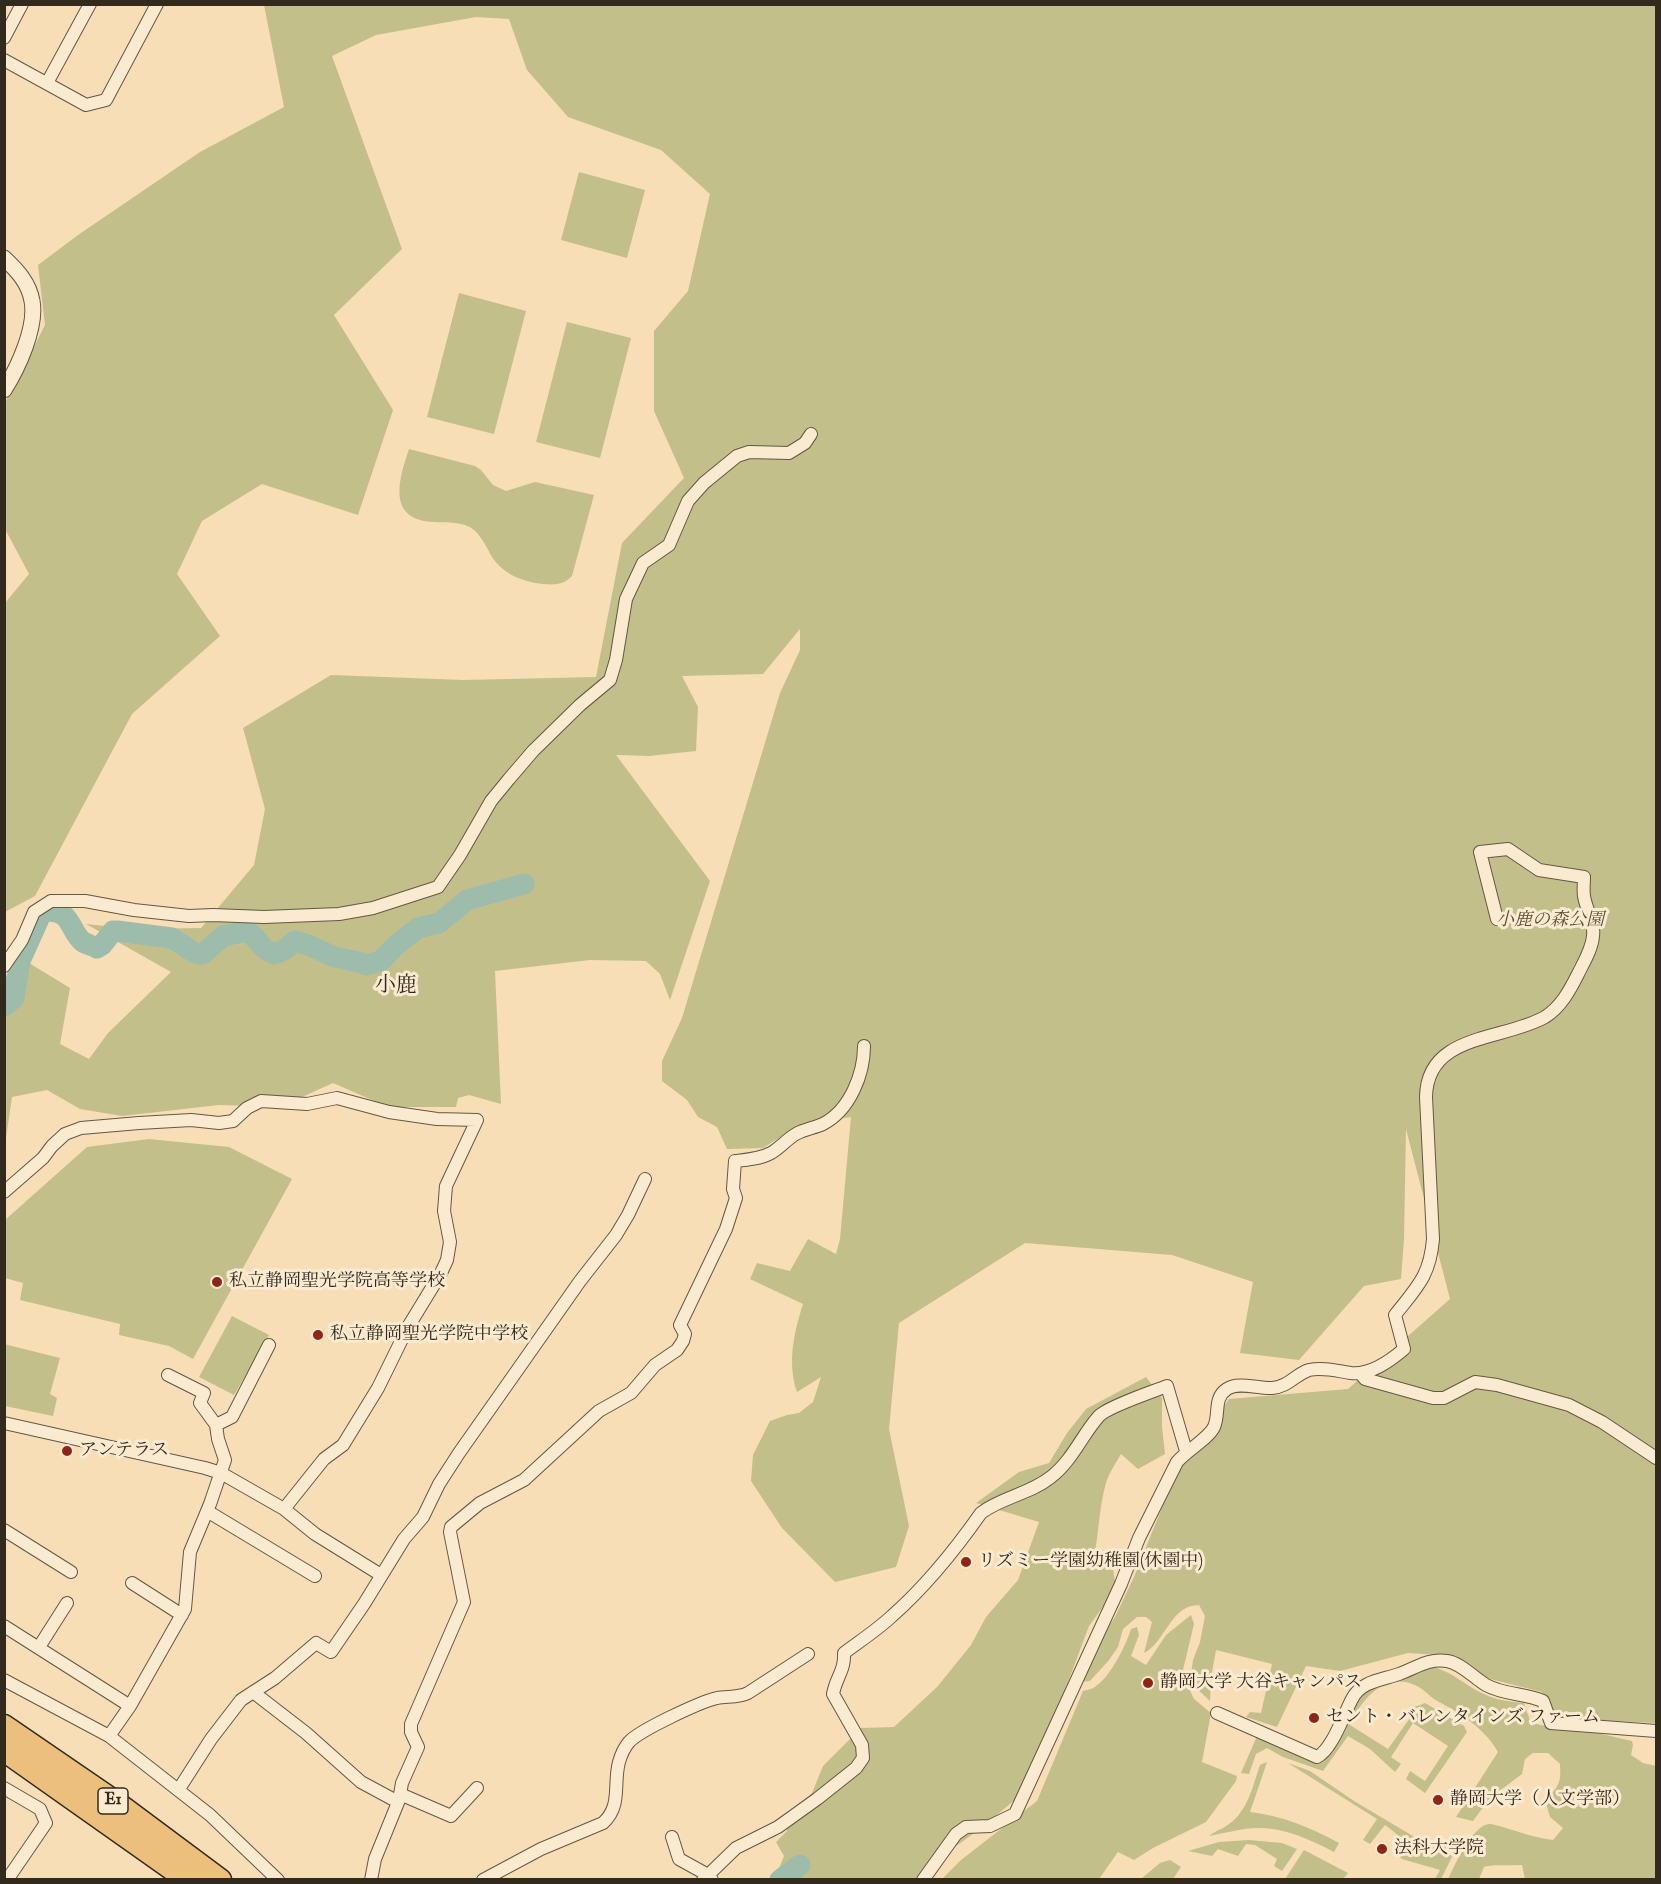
<!DOCTYPE html>
<html>
<head>
<meta charset="utf-8">
<style>
  body { margin:0 }
  #map { position:relative; width:1661px; height:1884px; overflow:hidden; background:#f7deb7; font-family:"IM FELL English",serif }
  canvas { display:block }
  .frame { position:absolute; inset:0; border:6px solid #332a1e; pointer-events:none }
</style>
</head>
<body>
<div id="map">
<canvas width="1661" height="1884"></canvas>
<div class="frame"></div>
</div>
<script>
const context = document.querySelector('canvas').getContext('2d');
context.lineJoin = 'round';
function fill(path, color) {
  context.fillStyle = color;
  context.fill(path, 'evenodd');
}
function strokePath(path, color, width, dash) {
  context.strokeStyle = color;
  context.lineWidth = width;
  context.lineCap = dash ? 'butt' : 'round';
  context.setLineDash(dash || []);
  context.stroke(path);
}
function drawText(font, color, halo, rows, align = 'center') {
  context.font = font + ' "IM FELL English","Noto Serif JP",serif';
  context.lineWidth = 6;
  context.setLineDash([]);
  context.textBaseline = 'middle';
  context.strokeStyle = halo;
  context.fillStyle = color;
  for (const [text, x, y, turn = 0] of rows) {
    context.save();
    context.translate(x, y);
    context.rotate((+turn || 0) * Math.PI / 180);
    context.textAlign = isNaN(turn) ? turn : align;
    if (halo) context.strokeText(text, 0, 0);
    context.fillText(text, 0, 0);
    context.restore();
  }
}
const green = new Path2D(`
  M 264,5 L 1656,5 L 1656,1723 L 1554,1718 L 1542,1692 L 1482,1677 L 1455,1656 L 1408,1653 L 1340,1671 L 1306,1666 L 1277,1727 L 1246,1717 L 1250,1712 L 1261,1713 L 1272,1664 L 1216,1650 L 1211,1678 L 1210,1701 L 1195,1687 L 1191,1674 L 1193,1660 L 1200,1642 L 1205,1616 L 1199,1605 C 1170,1605 1166,1642 1144,1653 L 1152,1622 L 1146,1617 L 1137,1617 L 1123,1629 L 1118,1647 L 1109,1660 L 1090,1681 L 1080,1682 L 1099,1641 L 1115,1617 L 1134,1577 L 1176,1473 L 1229,1399 L 1348,1389 L 1450,1299 L 1406,1129 L 1404,1239 L 1401,1279 L 1364,1286 L 1299,1360 L 1240,1353 L 1253,1282 L 1172,1255 L 1025,1243 L 899,1323 L 889,1429 L 909,1526 L 896,1567 L 835,1582 L 782,1528 L 751,1481 L 753,1455 L 770,1421 L 787,1415 L 799,1413 L 813,1402 L 821,1377 L 797,1392 C 787,1363 794,1332 803,1304 L 750,1279 L 757,1263 L 790,1271 L 808,1239 L 836,1254 L 840,1239 L 851,1117 L 799,1125 L 763,1148 L 727,1149 L 717,1127 L 698,1117 L 687,1100 L 662,1081 L 662,1061 L 682,1018 L 780,693 L 800,650 L 800,629 L 763,674 L 682,676 L 698,707 L 696,751 L 649,756 L 616,755 L 710,881 L 670,1000 L 660,974 L 646,961 L 590,960 L 495,971 L 501,1104 L 469,1095 L 458,1098 L 456,1107 L 388,1107 L 333,1083 L 280,1107 L 219,1105 L 122,1116 L 80,1109 L 47,1090 L 12,1097 L 5,1145 L 5,976 L 29,963 L 70,988 L 60,1044 L 89,1059 L 108,1033 L 171,972 L 86,924 L 136,929 L 201,928 L 254,865 L 265,809 L 243,728 L 331,675 L 463,680 L 596,677 L 622,543 L 684,478 L 654,411 L 654,331 L 688,291 L 710,194 L 661,150 L 568,117 L 527,70 L 509,19 L 476,17 L 376,35 L 332,56 L 402,249 L 334,315 L 393,410 L 358,515 L 262,484 L 202,521 L 177,574 L 220,636 L 132,714 L 35,896 L 5,912 L 5,603 L 29,574 L 5,529 L 5,403 L 45,325 L 38,265 L 78,235 L 200,152 L 284,107 Z
  M 579,172 L 645,190 L 627,258 L 561,240 Z
  M 459,293 L 526,311 L 494,434 L 427,417 Z
  M 567,322 L 631,338 L 600,458 L 536,442 Z
  M 409,449 L 475,466 L 481,470 L 493,485 L 506,491 L 535,482 L 594,495 L 572,576 C 563,585 555,585 543,584 C 523,582 503,574 492,557 C 487,548 482,537 474,530 C 463,521 447,523 434,522 C 386,520 399,479 409,449 Z
  M 149,1139 L 229,1147 L 292,1179 L 193,1359 L 169,1346 L 119,1335 L 120,1324 L 20,1300 L 23,1283 L 5,1278 L 5,1220 L 87,1147 Z
  M 232,1316 L 269,1335 L 234,1395 L 199,1377 Z
  M 4,1344 L 60,1358 L 50,1394 L 57,1398 L 53,1416 L 5,1406 Z
  M 1146,1377 L 1162,1398 L 1162,1427 L 1165,1454 L 1138,1469 L 1121,1454 C 1116,1463 1109,1473 1106,1483 C 1099,1507 1099,1533 1094,1557 L 1113,1568 L 1116,1589 L 1089,1626 L 1059,1706 L 1018,1797 L 984,1826 L 952,1849 L 921,1879 L 779,1879 L 778,1871 L 784,1856 L 776,1842 L 787,1831 L 789,1813 L 812,1793 L 823,1766 L 861,1728 L 894,1727 L 937,1687 L 971,1645 L 986,1617 L 1018,1580 L 1039,1522 L 976,1503 L 1019,1472 L 1049,1463 L 1067,1433 L 1086,1409 Z
  M 1191,1615 L 1194,1624 L 1182,1674 L 1194,1699 L 1211,1713 L 1202,1762 L 1237,1776 L 1236,1781 L 1206,1822 L 1153,1848 L 1134,1860 L 1118,1852 L 1099,1879 L 941,1880 L 961,1860 L 1037,1801 L 1083,1691 C 1087,1690 1093,1689 1096,1686 C 1111,1676 1126,1645 1131,1629 L 1137,1627 L 1139,1635 L 1131,1656 L 1146,1665 L 1166,1635 Z
  M 1430,1666 C 1456,1673 1463,1685 1486,1695 C 1497,1700 1511,1702 1524,1703 L 1530,1721 L 1540,1725 L 1584,1730 L 1632,1741 L 1633,1745 L 1631,1755 L 1643,1763 L 1656,1766 L 1656,1879 L 1525,1879 L 1522,1865 C 1510,1866 1494,1864 1484,1867 L 1479,1879 L 1448,1879 C 1454,1866 1473,1825 1489,1824 C 1494,1824 1498,1826 1503,1827 C 1519,1832 1536,1838 1553,1840 L 1563,1828 L 1550,1817 L 1545,1800 C 1559,1787 1561,1783 1560,1764 L 1548,1753 L 1533,1753 L 1525,1759 L 1522,1774 L 1490,1798 L 1473,1821 L 1456,1817 L 1498,1752 C 1485,1729 1462,1714 1439,1702 C 1431,1698 1425,1690 1417,1686 C 1386,1670 1361,1699 1350,1725 L 1388,1749 L 1410,1718 L 1409,1709 L 1425,1703 L 1464,1726 L 1467,1732 L 1425,1793 L 1406,1779 L 1410,1771 L 1425,1781 L 1448,1746 L 1413,1723 L 1391,1757 L 1401,1764 L 1395,1772 L 1370,1749 L 1348,1736 L 1323,1771 L 1283,1757 L 1267,1748 L 1256,1754 L 1249,1774 L 1241,1773 L 1257,1736 L 1314,1763 L 1325,1758 L 1358,1699 L 1371,1686 Z
  M 1267,1762 L 1250,1812 C 1282,1816 1310,1827 1339,1843 L 1334,1852 C 1311,1840 1286,1828 1259,1828 C 1242,1828 1225,1833 1209,1836 C 1215,1831 1223,1829 1229,1824 C 1248,1811 1253,1785 1260,1765 Z
  M 1288,1763 L 1310,1771 L 1354,1801 L 1423,1842 L 1429,1843 L 1437,1840 L 1445,1846 L 1452,1857 L 1441,1879 L 1435,1879 L 1440,1870 L 1402,1859 L 1396,1853 L 1407,1842 L 1385,1825 L 1370,1844 L 1363,1840 L 1377,1819 Z
  M 1249,1840 L 1282,1843 L 1297,1849 L 1282,1871 L 1274,1866 L 1277,1859 L 1255,1845 L 1246,1844 L 1238,1856 L 1218,1849 L 1212,1856 L 1188,1851 L 1219,1842 Z
  M 1304,1850 L 1348,1873 L 1343,1879 L 1285,1879 Z
  M 1170,1860 L 1181,1867 L 1173,1879 L 1141,1879 L 1160,1863 Z`);
const river = new Path2D(`
  M 4,1006 L 14,998 L 20,961 L 42,912 C 73,907 68,930 83,942 C 87,944 93,946 97,948 L 102,945 L 113,931 L 117,931 L 172,938 L 195,953 L 203,954 L 223,936 L 247,931 C 261,940 258,948 275,954 L 284,950 L 295,941 C 309,944 319,950 332,956 C 343,960 355,959 366,965 L 381,961 L 395,946 L 418,928 L 439,923 L 467,900 L 524,884
  M 780,1880 L 800,1865`);
const minor = new Path2D(`
  M 4,38 L 22,4
  M 4,60 L 86,105 L 106,100 L 157,4
  M 47,83 L 90,4
  M 4,966 L 22,940 L 34,912 L 51,901 L 85,901 L 134,910 L 189,916 L 213,915 L 264,917 L 339,914 L 373,908 L 438,887 L 460,855 L 491,801 L 509,779 L 533,751 L 580,705 L 610,680 L 616,660 L 626,599 L 643,563 L 669,545 L 688,501 L 704,483 L 737,456 L 749,452 L 789,453 L 805,443 L 811,434
  M 4,1192 L 43,1158 L 52,1146 L 65,1134 L 81,1128 L 139,1123 L 191,1120 L 219,1123 L 233,1121 L 247,1108 L 261,1101 L 307,1104 L 337,1098 L 389,1112 L 437,1119 L 477,1120 L 446,1186 L 444,1211 L 450,1242 L 447,1260 L 441,1273 L 408,1327 L 378,1388 L 343,1445 L 324,1459 L 284,1509
  M 1360,1373 L 1365,1379 L 1433,1398 L 1444,1398 L 1475,1382 L 1497,1385 L 1569,1405 L 1602,1422 L 1656,1458
  M 4,1423 L 205,1468 L 221,1473 L 284,1509 L 315,1534 L 381,1575
  M 216,1425 L 232,1417 L 269,1345
  M 207,1511 L 315,1576
  M 4,1530 L 71,1572
  M 132,1583 L 182,1615
  M 4,1626 L 130,1706
  M 39,1647 L 67,1603
  M 4,1680 L 109,1736 L 210,1815 L 278,1880
  M 253,1692 L 306,1733 L 361,1782 L 398,1802
  M 1217,1713 L 1317,1757 C 1332,1750 1344,1714 1352,1699 C 1361,1681 1382,1680 1399,1674 C 1416,1668 1428,1658 1447,1661 C 1461,1663 1474,1678 1486,1685 C 1504,1695 1524,1693 1543,1701 L 1551,1723 L 1656,1731
  M 109,1736 L 130,1706 L 185,1609 L 190,1552 L 210,1504 L 225,1460 L 218,1439 L 216,1425 L 200,1403 L 204,1393 L 168,1375
  M 4,1788 L 40,1809 L 46,1823 L 7,1880
  M 179,1789 L 211,1739 L 241,1700 L 275,1678 L 316,1643 L 331,1652 L 364,1604 L 404,1539 L 423,1517 L 439,1484 L 459,1453 L 580,1281 L 616,1235 L 628,1215 L 645,1179
  M 400,1794 L 451,1816 L 477,1788
  M 672,1837 L 679,1859 L 708,1875 L 712,1880
  M 371,1880 L 375,1859 L 399,1800 L 402,1783 L 418,1747 L 411,1732 L 411,1724 L 464,1602 L 450,1532 L 451,1527 L 480,1503 L 524,1480 L 599,1411 L 631,1393 L 655,1365 L 677,1350 L 683,1341 L 685,1334 L 680,1325 L 726,1229 L 736,1198 L 733,1189 L 735,1161 C 746,1160 760,1159 771,1153 C 780,1148 787,1139 796,1134 C 805,1129 814,1128 823,1124 C 850,1110 864,1074 864,1046
  M 483,1880 L 541,1849 L 603,1823 C 622,1806 613,1784 619,1762 C 621,1755 624,1748 629,1742 C 640,1730 700,1702 717,1698 C 727,1696 738,1698 748,1693 L 808,1654
  M 703,1880 L 736,1848 L 778,1827 L 817,1799 L 856,1768 L 863,1758 L 862,1745 L 833,1694 C 836,1677 845,1671 844,1653 C 860,1641 877,1630 892,1616 C 926,1586 955,1550 981,1513 C 1002,1497 1030,1494 1051,1477 C 1072,1461 1082,1435 1099,1416 C 1107,1407 1154,1391 1167,1386 L 1186,1451
  M 923,1880 L 956,1834 L 966,1827 L 990,1826 L 1015,1814 L 1121,1584 L 1139,1538 L 1177,1462 C 1187,1450 1208,1439 1214,1427 C 1220,1414 1213,1398 1227,1389 C 1238,1381 1259,1389 1272,1388 C 1288,1387 1296,1374 1309,1370 C 1323,1367 1337,1371 1351,1373 C 1371,1375 1390,1361 1404,1349 L 1395,1315 C 1417,1287 1430,1276 1433,1239 L 1426,1097 C 1427,1033 1503,1041 1545,1017 C 1561,1007 1570,990 1578,974 C 1584,962 1592,949 1593,936 C 1595,921 1586,910 1584,896 C 1583,890 1584,883 1584,877 L 1539,870 L 1508,849 L 1480,852 L 1497,919`);
const tertiary = new Path2D(`
  M 4,258 C 17,270 29,283 32,301 C 37,327 18,368 4,390`);
const motorway = new Path2D(`
  M 4,1726 L 118,1804 L 220,1880
  M 4,1750 L 188,1880`);
const markers = [
  [217,1282,6,"#8f2418"],
  [318,1335,6,"#8f2418"],
  [67,1451,6,"#8f2418"],
  [966,1562,6,"#8f2418"],
  [1148,1683,6,"#8f2418"],
  [1314,1718,6,"#8f2418"],
  [1438,1800,6,"#8f2418"],
  [1382,1849,6,"#8f2418"]
];
const shields = [
  [113,1801,30]
];
const shieldNames = [
  ["E1",113,1801]
];
const parkNames = [
  ["小鹿の森公園",1550,921]
];
const poiNames = [
  ["私立静岡聖光学院高等学校",229,1282],
  ["私立静岡聖光学院中学校",330,1335],
  ["アンテラス",79,1451],
  ["リズミー学園幼稚園(休園中)",978,1562],
  ["静岡大学 大谷キャンパス",1160,1683],
  ["セント・バレンタインズ ファーム",1326,1718],
  ["静岡大学（人文学部）",1450,1800],
  ["法科大学院",1394,1849]
];
const quarterNames = [
  ["小鹿",396,987]
];
fill(green, '#c3bf8a');
strokePath(river, '#9ebcab', 21);
strokePath(minor, '#645744', 14);
strokePath(tertiary, '#645744', 17);
strokePath(motorway, '#332a1e', 25);
strokePath(minor, '#faead0', 12);
strokePath(tertiary, '#faead0', 15);
strokePath(motorway, '#ecbf7c', 22);
for (const [x, y, r, color] of markers) {
  const dot = new Path2D();
  dot.arc(x, y, r, 0, 2 * Math.PI);
  context.fillStyle = color;
  context.fill(dot);
  strokePath(dot, '#faead0', 2);
}
for (const [x, y, w] of shields) {
  const box = new Path2D();
  box.roundRect(x - w / 2, y - 13, w, 26, 4.5);
  context.fillStyle = '#faead0';
  context.fill(box);
  strokePath(box, '#332a1e', 1.5);
}
drawText('bold 16px', '#332a1e', null, shieldNames);
drawText('italic 18px', '#574f39', '#faead0', parkNames);
drawText('18px', '#332a1e', '#faead0', poiNames, 'left');
drawText('21px', '#332a1e', '#faead0', quarterNames);
</script>
</body>
</html>
